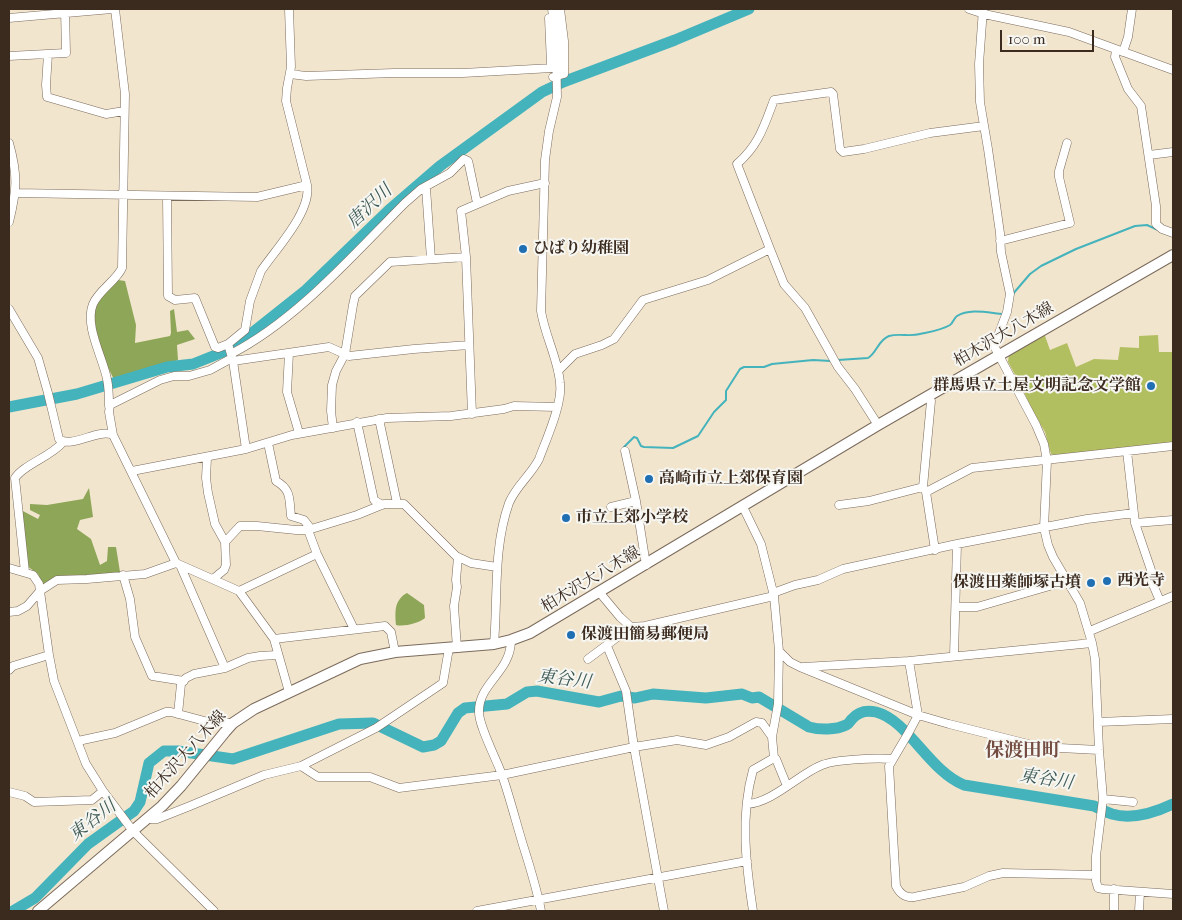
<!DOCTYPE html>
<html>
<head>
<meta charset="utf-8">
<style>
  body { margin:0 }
  #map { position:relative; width:1182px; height:920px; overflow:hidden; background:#f2e5ce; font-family:"IM FELL French Canon",serif }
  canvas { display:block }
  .frame { position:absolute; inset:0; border:10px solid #3b2a1e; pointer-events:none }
  .scale { position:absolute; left:1000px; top:30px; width:94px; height:22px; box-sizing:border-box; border:2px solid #3b2a1e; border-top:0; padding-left:6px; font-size:15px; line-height:18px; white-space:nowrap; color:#3b2a1e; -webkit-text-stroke:4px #f6f6f2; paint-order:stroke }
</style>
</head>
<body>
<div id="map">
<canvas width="1182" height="920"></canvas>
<div class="frame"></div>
<div class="scale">100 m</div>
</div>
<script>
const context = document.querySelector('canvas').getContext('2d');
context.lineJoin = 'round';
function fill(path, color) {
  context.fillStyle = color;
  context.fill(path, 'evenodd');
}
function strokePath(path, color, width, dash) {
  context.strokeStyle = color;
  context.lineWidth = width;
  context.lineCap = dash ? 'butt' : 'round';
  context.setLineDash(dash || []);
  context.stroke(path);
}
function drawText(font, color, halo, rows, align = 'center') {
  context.font = font + ' "IM FELL French Canon","Noto Serif JP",serif';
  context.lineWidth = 4;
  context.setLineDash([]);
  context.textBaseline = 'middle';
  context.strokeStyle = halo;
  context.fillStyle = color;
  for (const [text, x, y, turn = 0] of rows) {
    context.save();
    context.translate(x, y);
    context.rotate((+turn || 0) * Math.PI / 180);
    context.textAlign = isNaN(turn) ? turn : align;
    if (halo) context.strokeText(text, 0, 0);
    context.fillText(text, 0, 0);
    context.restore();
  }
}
const green = new Path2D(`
  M 1044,333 L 1050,350 L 1067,343 L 1076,367 L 1094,359 L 1118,360 L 1120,347 L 1139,348 L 1139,336 L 1158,335 L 1159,352 L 1173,352 L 1173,443 L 1054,455 L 1051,454 L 1045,432 L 1030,406 L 1022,387 L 1008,362 L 1009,354 Z`);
const forest = new Path2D(`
  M 118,280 L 125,281 L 136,325 L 135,343 L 170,336 L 171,333 L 170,311 L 174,309 L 177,332 L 188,330 L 195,339 L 177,345 L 178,360 L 147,375 L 116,383 C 105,362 88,329 94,306 C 97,296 111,287 118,280 Z
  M 89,488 L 93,517 L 80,520 L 77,529 L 91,539 L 100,565 L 107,561 L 108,547 L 116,547 L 120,572 C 109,574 99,576 88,577 C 73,578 56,574 43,585 L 38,574 L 27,566 L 21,510 L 38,519 L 40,515 L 30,510 L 30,504 L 47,505 L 83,499 Z
  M 407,593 L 424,605 L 425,618 C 419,623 404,627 396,625 C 395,612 394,600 407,593 Z`);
const stream = new Path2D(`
  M 1012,295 L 1030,274 L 1041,266 L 1076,249 L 1135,226 L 1147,225 L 1158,230
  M 838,360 L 868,358 C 877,353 878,340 889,336 C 899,333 910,337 920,334 C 929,332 942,330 950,325 C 953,323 954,318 957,316 C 970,308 989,313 1004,314
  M 624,447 L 634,437 L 637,438 L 641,446 L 644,447 L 673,448 L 698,436 L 714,412 L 726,400 L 726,391 L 740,369 L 744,367 L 764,367 L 772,364 L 813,360 L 831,361`);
const river = new Path2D(`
  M 9,407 L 77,394 L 167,367 L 193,364 L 233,348 L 306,290 L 389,210 L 440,166 L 542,92 L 563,82 L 675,40 L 749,9
  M 13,911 L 35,898 L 88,844 L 134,811 L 140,802 L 149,763 L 164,751 L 178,751 L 233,759 L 339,724 L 373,723 L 423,747 L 434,745 L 441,741 L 458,713 L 465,708 L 507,704 L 527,692 L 537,691 L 599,702 L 621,696 L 635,698 L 653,694 L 706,698 L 742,694 L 752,698 L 759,697 L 809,727 C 820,730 836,730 846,725 C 850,723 849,722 852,719 C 858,712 867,710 876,712 C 908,720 929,771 964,785 L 1094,806 C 1100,809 1106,812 1112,814 C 1132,820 1156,812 1173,804`);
const minor = new Path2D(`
  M 969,9 L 984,14 L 1069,32 L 1173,70
  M 983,9 L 979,64 L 980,102 L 988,149 L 1000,233 L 1001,252 L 1010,294 L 1007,312 L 994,346 L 1036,425 L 1044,444 L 1047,461 L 1044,528 L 1048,545 L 1053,557 L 1080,603 L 1092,643 L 1095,659 L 1099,750 L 1103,799 L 1096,856 L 1096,881 L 1098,888 L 1103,889 L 1173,894
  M 9,18 L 112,9
  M 549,18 L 551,64
  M 1116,50 L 1115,57 L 1128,89 L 1141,106 L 1156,206 L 1156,224 L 1162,229 L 1173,233
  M 1123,52 L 1128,37 L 1132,9
  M 48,54 L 46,85 L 47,97 L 106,114 L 124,111
  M 9,56 L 66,53 L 65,9
  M 290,74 L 306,76 L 394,73 L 463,73 L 552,68
  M 553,77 L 564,74 L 564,41 L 560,9
  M 9,143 C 18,175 17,190 9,222
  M 1149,155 L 1173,152
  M 426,188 L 431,259
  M 15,193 L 257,197 L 307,185
  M 167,196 L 168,296 L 175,300 L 195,298 L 215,347 L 218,348 L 228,344
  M 1000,241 L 1070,223 L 1059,177 L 1059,171 L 1067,143
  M 770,249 L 784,284 L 805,308 L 838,367 L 855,389 L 878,425
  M 9,309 L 38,358 L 48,393 L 59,439 C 72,449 98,428 113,435 L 176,563 L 239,591 L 274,639 L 289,692
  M 289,353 L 287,392 L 299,433
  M 231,354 C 297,320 353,255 405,203 L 421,189 L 450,173 L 464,159 L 468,161 L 469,165 L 477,203
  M 233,361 L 329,347 L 349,356 L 414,349 L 469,345
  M 558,371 L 575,354 L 602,345 L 614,339 L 643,300 L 708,280 L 770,249 L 737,164 C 759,145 764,126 774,100 L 831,92 L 833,94 L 840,149 L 843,152 L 864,149 L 930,133 L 984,126
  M 928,397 L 931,401 L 923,487 L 926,492 L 935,550
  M 109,406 C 109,397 109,388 107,379 C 103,358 84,325 93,304 C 99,290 116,281 122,268 L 125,94 L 115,9
  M 472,414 L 466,257 L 461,211 L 508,191 L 545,183
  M 379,419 L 397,503
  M 357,422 L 374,500 L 382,505
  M 333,428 L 331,411 L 332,385 L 336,371 L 345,354 L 353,305 L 355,296 L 390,262 L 466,257
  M 113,435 L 109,412 L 110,405 L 160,380 L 174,376 L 189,376 L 210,370 L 232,358
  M 268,443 L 276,481 C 292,490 289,500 291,516 L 304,520 L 311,529
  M 246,449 L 233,361 L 228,344 L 245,330 L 250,301 L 261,271 C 276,249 312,211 307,185 L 286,101 L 287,88 L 291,67 L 289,9
  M 625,451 L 636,501 L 646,565
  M 1127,451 L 1135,523 L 1151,570 L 1151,580 L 1160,601
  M 207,458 L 206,478 L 208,493 L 215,524 L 225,542 L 226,565 L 224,570 L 213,579
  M 132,471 L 246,449 L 292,435 L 387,418 L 451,416 L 504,409 L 514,406 L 557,407
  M 926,492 L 972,468 L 1173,446
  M 839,505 L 869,501 L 923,487
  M 611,507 L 636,501
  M 743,507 L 761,544 L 774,596
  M 1135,523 L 1173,520
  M 308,530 L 317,554 L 354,629
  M 225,542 L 240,526 L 257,526 L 296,530 L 308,530 L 357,515 L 384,504 L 404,504 L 456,556 L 471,563 L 497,567
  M 180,565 L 225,668
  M 9,568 L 33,575 L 39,584 L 49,655 L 54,681 L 86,764 L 103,791 L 133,831 L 214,911
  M 25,572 L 15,478 C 24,464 51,457 63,442
  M 123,575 L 130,599 L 135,637 L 152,676 L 184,681
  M 239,591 L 317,554
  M 600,593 L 620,617 L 631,627 L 645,626 L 774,596 L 779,651 L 790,662 L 800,667 L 918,715 L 949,724 L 1040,747 L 1099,750
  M 773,593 L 795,585 L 818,580 L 843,569 L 957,544 L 1087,519 L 1134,513
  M 957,607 L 977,607 L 1067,581
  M 9,612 L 18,611 L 27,606 L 40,591 L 57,580 L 87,579 L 145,574 L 176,563
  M 1090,631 L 1173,596
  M 274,639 L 385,626 L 391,632 L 395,652
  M 511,640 C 511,672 479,683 479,711 C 478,725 497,760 502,775 C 510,798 516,822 523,845 C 530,867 537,889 541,911
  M 494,644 C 498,597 493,548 509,503 C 516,486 531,475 539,459 C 546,440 563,403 560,383 C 558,359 545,336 541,311 L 545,160 L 549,131 L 557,97 L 556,40 L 552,9
  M 607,646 L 626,691 L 634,747 L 664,911
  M 457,648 L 454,606 L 457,587 L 456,580 L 458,557
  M 954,656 L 957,544
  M 588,659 L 631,627
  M 909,661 L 918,715 L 909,732 L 889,766 L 896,886 C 900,894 905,898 914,897 L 964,887 L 989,876 L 1003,873 L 1096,875
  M 803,667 L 909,661 L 1092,643
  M 9,670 L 13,666 L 49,655
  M 178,714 L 181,684 L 186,678 L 194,674 L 225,668 L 248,658 L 260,656 L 277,655
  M 1098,722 L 1173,719
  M 78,741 L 115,733 L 166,712 L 171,712 L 212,723 L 233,723
  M 774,758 L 776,759 L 787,786
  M 301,766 L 318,777 L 370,777 L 399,788 L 502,775 L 634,747 L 677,740 L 706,745 L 729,737 L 756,722 L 762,723 L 772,737
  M 9,792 L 25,796 L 34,802 L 92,800 L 103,791
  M 1103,799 L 1133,802
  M 747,804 C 772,803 799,774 822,765 C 837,759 876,758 892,759
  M 148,819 L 157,819 L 190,806 L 264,775 L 301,766 L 376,728 L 443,683 L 449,648
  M 477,911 L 747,861
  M 753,911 C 746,865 740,816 753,770 L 774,758 L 772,737 L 778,704 L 779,651
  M 1114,911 L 1114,889
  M 1139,911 L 1140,892`);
const major = new Path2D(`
  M 38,911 L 162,806 L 181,786 L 225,732 L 233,723 L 254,709 L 360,659 L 395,652 L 494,644 L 511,640 L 530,633 L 878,425 L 1173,255`);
const markers = [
  [523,249,5,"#1f6fb2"],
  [1151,386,5,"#1f6fb2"],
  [649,479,5,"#1f6fb2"],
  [566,518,5,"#1f6fb2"],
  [1107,581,5,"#1f6fb2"],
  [1091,583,5,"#1f6fb2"],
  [571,635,5,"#1f6fb2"]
];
const poiNames = [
  ["ひばり幼稚園",533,249],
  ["群馬県立土屋文明記念文学館",1141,386,"right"],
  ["高崎市立上郊保育園",659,479],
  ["市立上郊小学校",576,518],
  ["西光寺",1117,581],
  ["保渡田薬師塚古墳",1081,583,"right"],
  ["保渡田簡易郵便局",581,635]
];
const streetNames = [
  ["柏木沢大八木線",1004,335,-30],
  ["柏木沢大八木線",591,580,-31],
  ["柏木沢大八木線",186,755,-48]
];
const waterNames = [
  ["唐沢川",370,207,-43],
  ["東谷川",564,680,7],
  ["東谷川",1046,780,9],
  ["東谷川",93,821,-38]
];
const quarterNames = [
  ["保渡田町",1023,751]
];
fill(green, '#b2bf61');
fill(forest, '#8da657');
strokePath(stream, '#44b3bc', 2);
strokePath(river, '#44b3bc', 11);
strokePath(minor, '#7b6b5c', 9);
strokePath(major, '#7b6b5c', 12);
strokePath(minor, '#fff', 8);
strokePath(major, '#fff', 10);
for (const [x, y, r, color] of markers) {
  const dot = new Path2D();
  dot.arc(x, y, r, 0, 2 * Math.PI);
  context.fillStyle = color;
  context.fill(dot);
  strokePath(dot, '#f6f6f2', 2);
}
drawText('bold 16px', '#3b2a1e', '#f6f6f2', poiNames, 'left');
drawText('16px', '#3b2a1e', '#f6f6f2', streetNames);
drawText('italic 18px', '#3e5a55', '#f6f6f2', waterNames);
drawText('bold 19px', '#744c41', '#f6f6f2', quarterNames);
</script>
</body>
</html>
